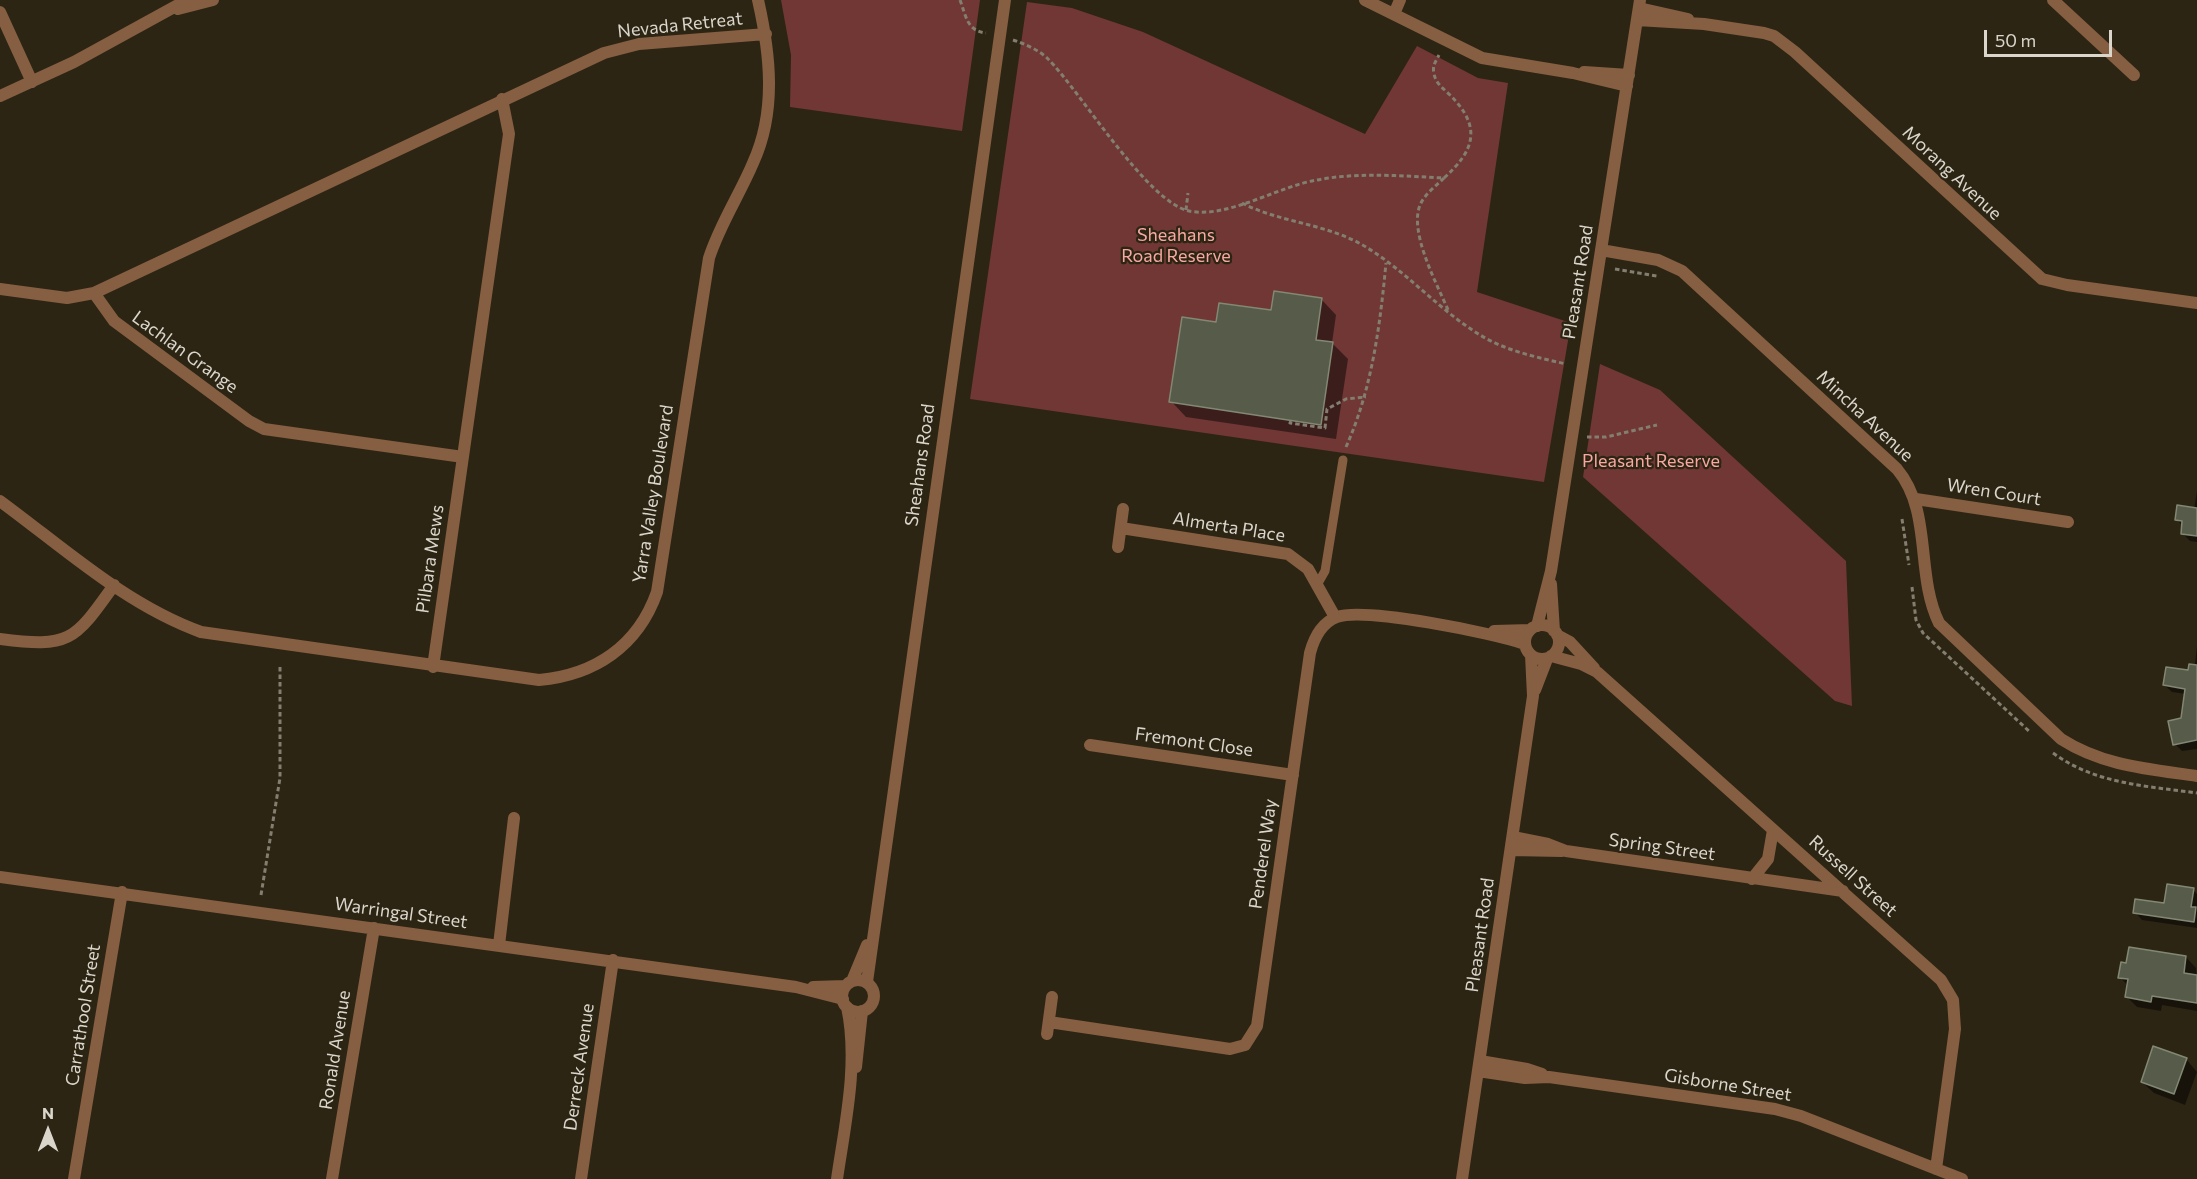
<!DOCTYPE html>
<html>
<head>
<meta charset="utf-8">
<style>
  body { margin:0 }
  #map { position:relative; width:2197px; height:1179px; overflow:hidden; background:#2c2514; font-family:Commissioner,sans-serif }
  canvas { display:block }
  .north { position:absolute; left:18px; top:1101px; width:60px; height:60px; -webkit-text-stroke:4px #2c2514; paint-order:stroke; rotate:0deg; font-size:16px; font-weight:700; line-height:24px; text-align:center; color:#dad6cc }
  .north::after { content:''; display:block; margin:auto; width:21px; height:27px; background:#dad6cc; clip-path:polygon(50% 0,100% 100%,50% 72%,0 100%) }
  .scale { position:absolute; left:1984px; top:30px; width:128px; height:27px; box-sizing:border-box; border:3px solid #dad6cc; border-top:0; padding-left:8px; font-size:18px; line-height:21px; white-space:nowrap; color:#dad6cc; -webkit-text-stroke:4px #2c2514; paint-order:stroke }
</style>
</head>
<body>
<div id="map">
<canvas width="2197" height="1179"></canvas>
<div class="north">N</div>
<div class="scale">50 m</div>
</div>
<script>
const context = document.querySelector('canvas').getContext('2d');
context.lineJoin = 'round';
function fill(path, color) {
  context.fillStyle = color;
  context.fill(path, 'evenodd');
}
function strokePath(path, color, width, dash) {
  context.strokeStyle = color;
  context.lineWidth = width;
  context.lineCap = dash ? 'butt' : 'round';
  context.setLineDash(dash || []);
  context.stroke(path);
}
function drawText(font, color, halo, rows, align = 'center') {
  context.font = font + ' Commissioner,sans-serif';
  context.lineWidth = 4.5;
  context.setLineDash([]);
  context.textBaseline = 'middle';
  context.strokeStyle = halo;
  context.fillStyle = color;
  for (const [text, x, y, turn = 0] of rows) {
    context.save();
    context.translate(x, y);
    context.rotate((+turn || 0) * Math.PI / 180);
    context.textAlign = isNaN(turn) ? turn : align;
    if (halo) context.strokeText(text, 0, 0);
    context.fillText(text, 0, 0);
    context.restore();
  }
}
const green = new Path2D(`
  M 781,0 L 980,0 L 962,131 L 790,107 L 791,55 Z
  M 1027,2 L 1072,8 L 1143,32 L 1365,134 L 1417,46 L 1478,78 L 1508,83 L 1477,292 L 1571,323 L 1544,482 L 970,399 Z
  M 1600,364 L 1660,390 L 1846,561 L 1852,706 L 1835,701 L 1583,477 Z`);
const shadow = new Path2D(`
  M 1321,299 L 1336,315 L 1332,343 L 1348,359 L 1336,439 L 1186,417 L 1171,401 L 1217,324 Z
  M 2197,491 L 2197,542 L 2190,541 L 2182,533 L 2183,526 L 2176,519 L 2194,509 Z
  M 2197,646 L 2197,749 L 2182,751 L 2175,744 L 2183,720 L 2186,694 L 2172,692 L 2164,685 L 2194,672 Z
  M 2193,890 L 2197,894 L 2197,928 L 2142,920 L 2135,912 L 2165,905 Z
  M 2186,957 L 2196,968 L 2197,1011 L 2162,1005 L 2161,1011 L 2137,1007 L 2127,997 L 2128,986 L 2120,977 Z
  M 2186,1059 L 2197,1072 L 2185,1105 L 2154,1093 L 2142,1082 Z`);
const building = new Path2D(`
  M 1274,291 L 1322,298 L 1316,340 L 1333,342 L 1321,425 L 1169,402 L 1182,317 L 1216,322 L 1219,303 L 1271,310 Z
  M 2177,505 L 2197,508 L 2197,536 L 2181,534 L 2182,521 L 2175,520 Z
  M 2189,664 L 2197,665 L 2197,740 L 2173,745 L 2168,721 L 2181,718 L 2185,689 L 2163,685 L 2166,667 L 2188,670 Z
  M 2167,884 L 2194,888 L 2191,907 L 2196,907 L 2194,922 L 2133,913 L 2135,899 L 2164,903 Z
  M 2129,947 L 2186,956 L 2184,973 L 2197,975 L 2197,1003 L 2152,996 L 2151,1002 L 2125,997 L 2128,979 L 2118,978 L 2121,962 L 2126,963 Z
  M 2153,1046 L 2187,1058 L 2174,1094 L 2141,1082 Z`);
const path = new Path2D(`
  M 960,0 C 966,16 967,31 986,33
  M 1013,40 C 1025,44 1039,50 1048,59 C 1081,92 1147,202 1189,211 C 1227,219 1279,186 1317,180 C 1358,172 1402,176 1444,178 C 1475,150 1482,127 1450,95 C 1443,88 1435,83 1434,73 C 1432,66 1436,61 1439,55
  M 1444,178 C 1436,186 1426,193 1421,203 C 1407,230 1438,286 1449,312
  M 1242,203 C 1279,222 1321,223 1359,243 C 1406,269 1440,313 1487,339 C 1511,352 1540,358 1566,364
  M 1186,210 L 1188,193
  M 1615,269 L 1657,276
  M 1291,421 L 1290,423 L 1325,428 L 1327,409 L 1346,399 L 1366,397
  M 1587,437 L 1606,437 L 1657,425
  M 1346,447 C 1372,389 1380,326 1386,263
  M 1902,519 L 1909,565
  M 1912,587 L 1916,620 L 1923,633 L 2030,732
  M 2053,753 C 2095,784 2147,786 2197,793
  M 261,895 L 280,778 L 280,667`);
const service = new Path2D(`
  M 1317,585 L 1325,571 L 1343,460`);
const minor = new Path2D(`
  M 1365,0 L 1482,58 L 1573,73 L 1627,86
  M 2053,0 L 2134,75
  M 1639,8 L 1688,19
  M 178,9 L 213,0
  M 0,12 L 32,82
  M 1394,14 L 1400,0
  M 1637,20 L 1704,24 L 1764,33 L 1774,36 L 1795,52 L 2042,279 L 2067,285 L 2197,303
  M 1584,72 L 1629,75
  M 0,96 L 74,62 L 187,0
  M 1601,250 L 1658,260 L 1682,271 L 1897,469 C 1933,512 1915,574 1939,623 L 2061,739 C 2103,766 2149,769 2197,776
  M 0,289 L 67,298 L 94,293 L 114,321 L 249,421 L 264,429 L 463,457
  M 94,293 L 604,53 L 639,44 L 766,34
  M 1916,499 L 2068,522
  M 0,501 C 64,548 126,605 201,632 L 539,680 C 595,675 638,646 657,592 L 709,258 C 720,224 739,196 753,163 C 777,111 770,53 758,0
  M 1121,528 L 1288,554 L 1308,569 L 1335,617
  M 1118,547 L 1123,509
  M 1551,584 L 1554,631
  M1525 642a17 17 0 1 1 34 0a17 17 0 1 1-34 0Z
  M 1537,626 L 1551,571 L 1640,0
  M 1494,631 L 1530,630
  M 1557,635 L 1570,642 L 1594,668
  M 0,639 C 70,648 74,641 114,585
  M 1551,656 L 1581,664 L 1597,672 L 1941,980 L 1953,1000 L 1955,1029 L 1936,1169
  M 433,667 L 509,134 L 502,99
  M 1535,690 L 1547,659
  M 1090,745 L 1293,775
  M 1513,837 L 1548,844 L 1566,851 L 1843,891
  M 1511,850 L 1562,851
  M 0,877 L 796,987 L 843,999
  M 1752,879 L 1768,859 L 1773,830
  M 499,945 L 514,818
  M842 996a16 16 0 1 1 32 0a16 16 0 1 1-32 0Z
  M 852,981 L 867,945
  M 867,982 L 1005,0
  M 813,987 L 845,986
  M 1049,1022 L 1230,1049 L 1245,1045 L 1257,1026 L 1310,653 C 1314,638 1321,623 1337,617 C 1365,607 1493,633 1525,644
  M 1047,1034 L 1052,997
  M 1480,1061 L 1527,1069 L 1542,1074
  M 856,1067 L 862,1011
  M 1478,1071 L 1525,1078 L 1549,1077 L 1775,1109 L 1801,1116 L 1962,1179
  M 74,1179 L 122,892
  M 332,1179 L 374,928
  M 581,1179 L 613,960
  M 837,1179 C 845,1124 859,1063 847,1007
  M 1462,1179 L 1533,696 L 1531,655`);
const streetNames = [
  ["Nevada Retreat",680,25,-6],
  ["Morang Avenue",1952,173,43],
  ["Pleasant Road",1578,282,-81],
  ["Lachlan Grange",185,352,36],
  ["Mincha Avenue",1865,416,43],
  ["Sheahans Road",920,465,-82],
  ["Wren Court",1994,492,9],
  ["Yarra Valley Boulevard",653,494,-81],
  ["Almerta Place",1229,527,9],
  ["Pilbara Mews",430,559,-82],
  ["Fremont Close",1194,742,8],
  ["Spring Street",1662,847,8],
  ["Penderel Way",1263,854,-82],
  ["Russell Street",1853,876,42],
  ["Warringal Street",401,913,8],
  ["Pleasant Road",1480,935,-82],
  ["Carrathool Street",83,1015,-81],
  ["Ronald Avenue",335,1050,-81],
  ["Derreck Avenue",579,1067,-82],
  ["Gisborne Street",1728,1085,9]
];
const parkNames = [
  ["Sheahans",1176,235],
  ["Road Reserve",1176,256],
  ["Pleasant Reserve",1651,461]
];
fill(green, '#703734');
fill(shadow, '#0007');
fill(building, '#565c49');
strokePath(building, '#828873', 1.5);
strokePath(path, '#837e70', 3, [4.5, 3]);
strokePath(service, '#865e41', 9);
strokePath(minor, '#865e41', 12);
drawText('18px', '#dad6cc', '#2c2514', streetNames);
drawText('18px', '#f8a8a1', '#2c2514', parkNames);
</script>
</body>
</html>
